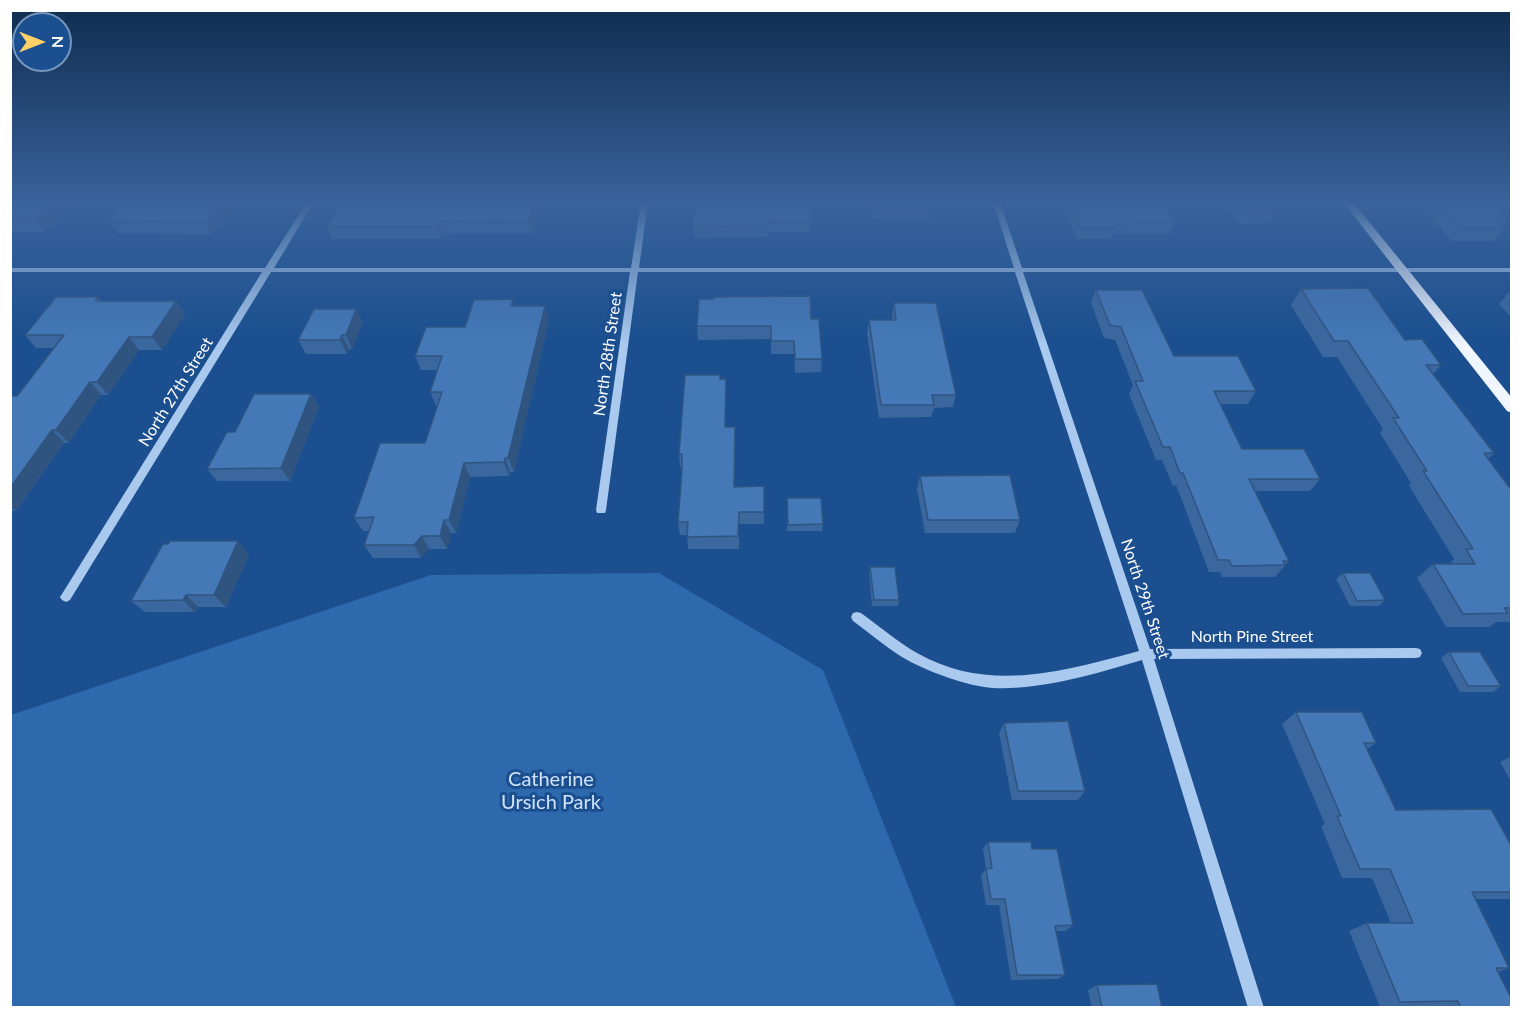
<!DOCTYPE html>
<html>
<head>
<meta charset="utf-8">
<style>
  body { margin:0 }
  #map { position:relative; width:1522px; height:1018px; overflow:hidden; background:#1b4f8f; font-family:Lato,sans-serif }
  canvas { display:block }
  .frame { position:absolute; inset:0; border:12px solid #fff; pointer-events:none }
  .north { position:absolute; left:12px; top:12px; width:60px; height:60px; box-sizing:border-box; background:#1b4f8f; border:2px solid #7695bc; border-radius:50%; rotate:90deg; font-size:16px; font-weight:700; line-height:24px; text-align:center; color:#fff }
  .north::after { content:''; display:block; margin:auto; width:21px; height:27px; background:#ffd166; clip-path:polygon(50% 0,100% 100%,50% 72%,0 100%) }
</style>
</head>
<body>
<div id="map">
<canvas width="1522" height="1018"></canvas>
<div class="frame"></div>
<div class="north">N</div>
</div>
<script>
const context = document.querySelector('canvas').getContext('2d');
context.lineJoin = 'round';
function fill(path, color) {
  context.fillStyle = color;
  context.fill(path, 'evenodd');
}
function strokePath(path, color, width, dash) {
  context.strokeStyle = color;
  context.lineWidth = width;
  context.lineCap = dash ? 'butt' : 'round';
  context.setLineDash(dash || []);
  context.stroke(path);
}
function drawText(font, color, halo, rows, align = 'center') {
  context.font = font + ' Lato,sans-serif';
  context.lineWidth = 6;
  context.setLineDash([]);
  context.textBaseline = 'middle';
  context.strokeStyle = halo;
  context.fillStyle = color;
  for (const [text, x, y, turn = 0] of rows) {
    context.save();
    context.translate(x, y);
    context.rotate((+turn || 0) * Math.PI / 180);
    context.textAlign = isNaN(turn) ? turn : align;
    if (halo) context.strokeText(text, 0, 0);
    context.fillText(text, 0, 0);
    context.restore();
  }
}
const green = new Path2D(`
  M 659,573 L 823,670 L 956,1007 L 11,1007 L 11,715 L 431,575 Z`);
const minor = new Path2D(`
  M 307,202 L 314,202 L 274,268 L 631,268 L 641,202 L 648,202 L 639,268 L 1014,268 L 993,202 L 1000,202 L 1022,268 L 1512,268 L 1512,272 L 1023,272 L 1150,649 L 1416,648 L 1420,649 L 1422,653 L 1420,657 L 1416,658 L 1154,659 L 1264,1008 L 1248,1008 L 1142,660 C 1094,674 1043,690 993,688 C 967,686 932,673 909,661 C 889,650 871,634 853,621 L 851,617 L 853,613 L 857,612 L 861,613 C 879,626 898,642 917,653 C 989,694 1065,671 1139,651 L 1015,272 L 638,272 L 606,510 L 605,513 L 597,513 L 596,510 L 630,272 L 271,272 L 70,600 L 66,602 L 62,600 L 60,597 L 62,594 L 262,272 L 10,272 L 10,268 L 265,268 Z`);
const major = new Path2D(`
  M 1343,202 L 1353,202 L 1512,398 L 1512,413 L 1507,411 Z`);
const wall = new Path2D(`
  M 10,202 L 75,202 L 58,220 L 45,232 L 10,232 Z
  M 237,202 L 213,235 L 117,233 L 109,221 Z
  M 341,202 L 542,202 L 532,233 L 443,234 L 441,239 L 333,239 L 327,227 Z
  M 695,202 L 811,221 L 810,232 L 768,232 L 768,237 L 694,238 L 693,226 Z
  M 871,202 L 930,202 L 932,209 L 930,221 L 881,221 L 880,218 L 873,218 Z
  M 1062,202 L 1163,202 L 1175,223 L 1170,234 L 1113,234 L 1111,239 L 1077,239 Z
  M 1222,202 L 1280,202 L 1276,209 L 1277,211 L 1270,223 L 1240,224 L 1233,212 L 1228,212 Z
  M 1417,202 L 1501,202 L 1496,208 L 1507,220 L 1503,226 L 1505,228 L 1494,241 L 1452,241 Z
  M 1301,289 L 1405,340 L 1441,365 L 1433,374 L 1494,453 L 1488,459 L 1512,491 L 1512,622 L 1496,622 L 1489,627 L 1446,627 L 1417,578 L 1433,564 L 1450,564 L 1454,559 L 1409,486 L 1411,483 L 1380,433 L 1383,429 L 1337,357 L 1323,357 L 1291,305 Z
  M 1096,290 L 1174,356 L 1256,391 L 1248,404 L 1220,404 L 1242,449 L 1320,479 L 1310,491 L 1255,491 L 1289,561 L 1275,577 L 1222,577 L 1220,572 L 1209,572 L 1176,485 L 1173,486 L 1162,460 L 1156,460 L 1129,394 L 1133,385 L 1115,340 L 1104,338 L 1091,303 Z
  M 1510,291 L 1512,291 L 1512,318 L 1499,304 Z
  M 98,297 L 101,301 L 176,301 L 185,314 L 162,350 L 139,350 L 108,395 L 101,395 L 69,443 L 64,443 L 16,511 L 10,511 L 10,396 L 17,396 L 54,348 L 36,348 L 25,335 Z
  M 894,303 L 956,395 L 953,407 L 934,408 L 931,417 L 879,418 L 867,333 L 869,320 L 892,320 L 892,316 Z
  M 515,306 L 545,306 L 549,320 L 514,472 L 510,472 L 509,476 L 470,477 L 456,533 L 451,533 L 447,549 L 429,549 L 421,558 L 373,558 L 364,545 L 369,531 L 363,531 L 354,518 L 425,443 L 437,407 L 430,392 L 437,370 L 421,370 L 415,356 L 465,327 Z
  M 811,319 L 822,359 L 821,372 L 795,373 L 794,354 L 771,354 L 771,339 L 698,340 L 697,326 Z
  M 363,322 L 352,349 L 349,349 L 347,354 L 306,354 L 298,340 Z
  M 720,379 L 726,379 L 726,427 L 735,427 L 734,487 L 764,486 L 764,524 L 739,524 L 739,549 L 688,549 L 687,535 L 680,535 L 678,522 L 682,467 L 680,467 L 679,454 Z
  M 311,394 L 319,407 L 290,481 L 217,481 L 207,469 L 235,432 Z
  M 920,476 L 1020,520 L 1015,533 L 925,533 L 917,489 Z
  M 787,505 L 823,524 L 822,531 L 787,531 Z
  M 249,554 L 226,607 L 198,607 L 195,612 L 145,612 L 131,601 Z
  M 870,567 L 899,600 L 898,606 L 872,606 L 869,573 Z
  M 1343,573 L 1385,600 L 1379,606 L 1350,606 L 1336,579 Z
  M 1449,652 L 1501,686 L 1493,692 L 1460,692 L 1441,658 Z
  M 1296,712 L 1376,743 L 1367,749 L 1396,810 L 1512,847 L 1512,899 L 1476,899 L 1509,968 L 1498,972 L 1512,1008 L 1437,1008 L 1437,1006 L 1380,1007 L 1349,931 L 1367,923 L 1391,923 L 1372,878 L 1342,878 L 1321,826 L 1325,824 L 1282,724 Z
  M 1004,723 L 1085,791 L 1078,800 L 1012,800 L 999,733 Z
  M 1512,756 L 1512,783 L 1500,762 Z
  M 988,842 L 1032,849 L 1073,925 L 1065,931 L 1056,931 L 1065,975 L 1058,979 L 1011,980 L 999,905 L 986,905 L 981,875 L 986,869 L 983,849 Z
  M 1097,985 L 1162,1008 L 1092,1008 L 1088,990 Z`);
const shadedWall = new Path2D(`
  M 53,202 L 75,202 L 58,220 L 45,232 L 35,219 Z
  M 222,202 L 237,202 L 213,235 L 206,223 Z
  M 535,202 L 542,202 L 532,233 L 529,221 Z
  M 439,222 L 443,234 L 441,239 L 437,227 Z
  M 176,301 L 185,314 L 162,350 L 152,337 Z
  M 545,306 L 549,320 L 514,472 L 508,458 Z
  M 356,309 L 363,322 L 352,349 L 346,335 Z
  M 342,335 L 349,349 L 347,354 L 340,340 Z
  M 129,337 L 139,350 L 108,395 L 97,382 Z
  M 90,382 L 101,395 L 69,443 L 56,430 Z
  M 311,394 L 319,407 L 290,481 L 281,468 Z
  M 735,427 L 736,440 L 734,499 L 734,487 Z
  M 52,430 L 64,443 L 16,511 L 10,506 L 10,488 Z
  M 505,458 L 510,472 L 509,476 L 504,462 Z
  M 464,463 L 470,477 L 456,533 L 449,520 Z
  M 444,520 L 451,533 L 447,549 L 440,536 Z
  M 422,536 L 429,549 L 421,558 L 414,545 Z
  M 238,541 L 249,554 L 226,607 L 214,595 Z
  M 186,595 L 198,607 L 195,612 L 183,600 Z`);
const building = new Path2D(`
  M 10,202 L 53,202 L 35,219 L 10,219 Z
  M 125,202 L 222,202 L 206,223 L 109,221 Z
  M 341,202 L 535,202 L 529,221 L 439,222 L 437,227 L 327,227 Z
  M 695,202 L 810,202 L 811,221 L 768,221 L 768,225 L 693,226 Z
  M 874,202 L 930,202 L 932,209 L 882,209 L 882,207 L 875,207 Z
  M 1070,202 L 1163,202 L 1175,223 L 1113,224 L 1115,228 L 1081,228 Z
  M 1240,202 L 1273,202 L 1277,211 L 1246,212 Z
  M 1438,202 L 1489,202 L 1507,220 L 1497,220 L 1505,228 L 1462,228 Z
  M 1368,288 L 1405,340 L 1422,339 L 1441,365 L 1426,365 L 1494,453 L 1484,453 L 1512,491 L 1512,608 L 1504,608 L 1508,613 L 1463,614 L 1433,564 L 1475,564 L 1466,549 L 1473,549 L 1423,471 L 1427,471 L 1393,418 L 1399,418 L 1348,341 L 1334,341 L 1301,289 Z
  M 1096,290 L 1142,290 L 1174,356 L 1238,356 L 1256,391 L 1214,391 L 1242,449 L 1304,449 L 1320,479 L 1249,479 L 1289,561 L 1283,561 L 1285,565 L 1232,566 L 1229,560 L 1218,560 L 1183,473 L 1180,473 L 1170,447 L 1163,447 L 1135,381 L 1143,381 L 1121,327 L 1110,325 Z
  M 810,296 L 811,319 L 819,319 L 822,359 L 795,359 L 794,341 L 771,341 L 771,326 L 697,326 L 699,299 L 714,299 L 714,297 Z
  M 56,297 L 98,297 L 95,301 L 176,301 L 152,337 L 129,337 L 97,382 L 90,382 L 56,430 L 52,430 L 10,488 L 10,396 L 17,396 L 64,335 L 25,335 Z
  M 513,299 L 511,306 L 545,306 L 508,458 L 505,458 L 504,462 L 464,463 L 449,520 L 444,520 L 440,536 L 422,536 L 414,545 L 364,545 L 374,517 L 354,518 L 380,443 L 425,443 L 442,392 L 430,392 L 442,356 L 415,356 L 426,327 L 465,327 L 474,300 Z
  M 894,303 L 936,303 L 956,395 L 932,395 L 934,405 L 881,405 L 869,320 L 896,320 Z
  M 314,309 L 356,309 L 346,335 L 342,335 L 340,340 L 298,340 Z
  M 685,375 L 720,375 L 720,379 L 726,379 L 725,427 L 735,427 L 734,487 L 764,486 L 764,512 L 739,512 L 738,536 L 687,537 L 688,522 L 678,522 L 682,469 L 682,454 L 679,454 Z
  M 254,394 L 311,394 L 281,468 L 207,469 L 227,432 L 235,432 Z
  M 1010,475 L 1020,520 L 928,520 L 920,476 Z
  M 787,498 L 821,498 L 823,524 L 788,525 Z
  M 170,541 L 238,541 L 214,595 L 186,595 L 183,600 L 131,601 L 163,544 L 168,544 Z
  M 870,567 L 895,567 L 899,600 L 874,600 Z
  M 1343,573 L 1370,573 L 1385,600 L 1357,601 Z
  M 1449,652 L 1480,652 L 1501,686 L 1468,686 Z
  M 1296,712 L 1362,712 L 1376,743 L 1364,743 L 1396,810 L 1491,809 L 1512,847 L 1512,892 L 1472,892 L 1509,968 L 1496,968 L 1512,1000 L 1512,1008 L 1461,1008 L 1458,1001 L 1400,1002 L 1367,923 L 1413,923 L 1390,869 L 1360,869 L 1337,816 L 1341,816 Z
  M 1068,721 L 1085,791 L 1018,791 L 1004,723 Z
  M 988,842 L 1031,842 L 1032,849 L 1057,849 L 1073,925 L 1055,926 L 1065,975 L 1017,975 L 1005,899 L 991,899 L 986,869 L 992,868 Z
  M 1157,984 L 1162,1008 L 1102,1008 L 1097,985 Z`);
const streetNames = [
  ["North 28th Street",608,354,-82],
  ["North 27th Street",176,392,-58],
  ["North 29th Street",1145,599,72],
  ["North Pine Street",1252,637]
];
const nearParknames = [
  ["Catherine",551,780],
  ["Ursich Park",551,803]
];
fill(green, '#2e69ad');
fill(minor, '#a9c9ee');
fill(major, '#f0f6ff');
fill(wall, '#3a679d');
fill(shadedWall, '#305480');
fill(building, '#4478b7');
strokePath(building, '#305480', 1.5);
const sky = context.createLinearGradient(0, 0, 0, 344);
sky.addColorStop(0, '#0f2b4f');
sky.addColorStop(0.59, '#39639b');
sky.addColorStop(1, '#39639b00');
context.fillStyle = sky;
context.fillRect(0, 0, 1522, 344);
drawText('16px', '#fff', '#1b4f8f', streetNames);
drawText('20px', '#cfe3fa', '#1b4f8f', nearParknames);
</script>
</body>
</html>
